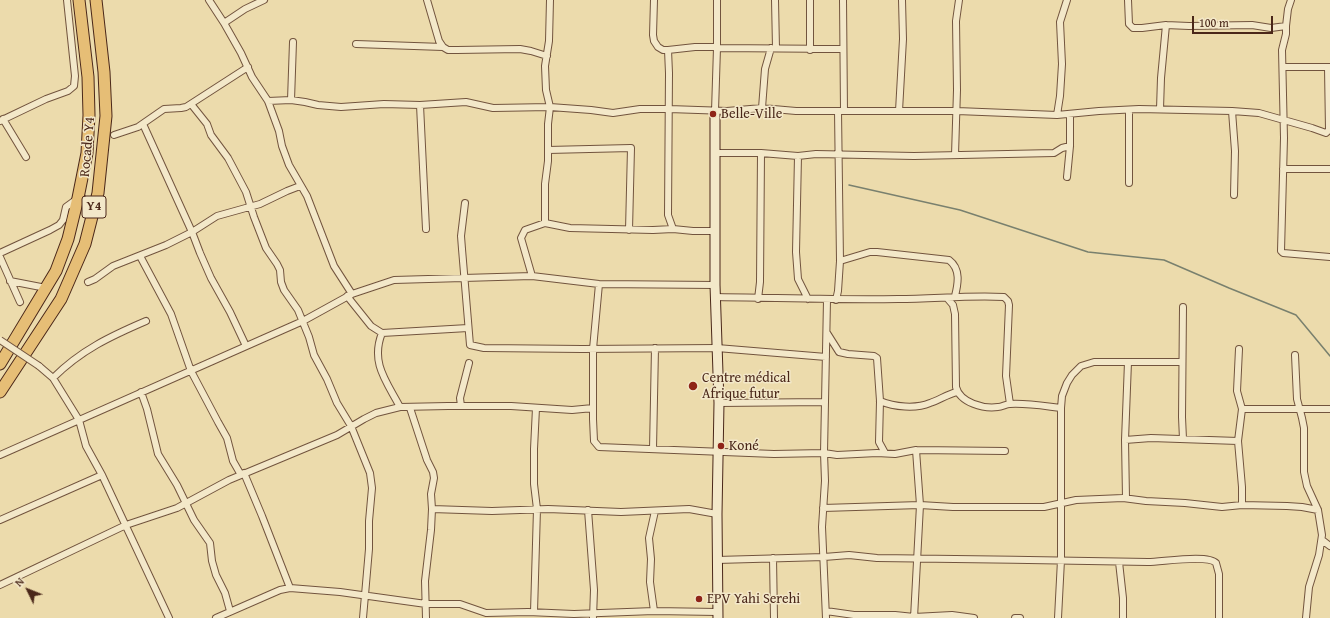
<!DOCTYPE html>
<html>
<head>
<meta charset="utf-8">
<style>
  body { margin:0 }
  #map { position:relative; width:1330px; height:618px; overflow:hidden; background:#ecdbac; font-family:"Gentium Book Plus",serif }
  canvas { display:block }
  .north { position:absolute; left:8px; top:570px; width:40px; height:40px; -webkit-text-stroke:3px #f3e8c9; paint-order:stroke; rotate:313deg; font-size:11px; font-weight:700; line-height:16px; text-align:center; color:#4a2719 }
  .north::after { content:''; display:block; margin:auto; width:14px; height:18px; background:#4a2719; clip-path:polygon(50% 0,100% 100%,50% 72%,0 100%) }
  .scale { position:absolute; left:1192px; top:16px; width:81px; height:18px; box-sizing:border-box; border:2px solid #4a2719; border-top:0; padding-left:5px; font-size:12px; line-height:14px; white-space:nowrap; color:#4a2719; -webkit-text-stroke:3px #f3e8c9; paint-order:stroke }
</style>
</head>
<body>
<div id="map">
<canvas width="1330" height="618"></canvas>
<div class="north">N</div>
<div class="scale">100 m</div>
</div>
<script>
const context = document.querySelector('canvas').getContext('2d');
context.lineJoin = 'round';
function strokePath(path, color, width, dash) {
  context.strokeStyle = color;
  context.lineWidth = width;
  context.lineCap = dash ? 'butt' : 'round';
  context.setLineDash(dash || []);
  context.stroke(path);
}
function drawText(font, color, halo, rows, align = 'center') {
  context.font = font + ' "Gentium Book Plus",serif';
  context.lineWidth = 3;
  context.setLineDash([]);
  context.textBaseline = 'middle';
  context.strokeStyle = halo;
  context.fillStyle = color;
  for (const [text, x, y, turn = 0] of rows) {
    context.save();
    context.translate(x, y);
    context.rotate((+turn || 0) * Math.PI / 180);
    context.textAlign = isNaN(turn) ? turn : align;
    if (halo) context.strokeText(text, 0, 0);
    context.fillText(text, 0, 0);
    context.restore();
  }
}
const stream = new Path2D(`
  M 849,185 L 960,210 L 1088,252 L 1164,260 L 1229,288 L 1296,315 L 1330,356`);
const street = new Path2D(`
  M 209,0 L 224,23 L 241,53 L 252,77 L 268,101 L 279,131 L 282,146 L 289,165 L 307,196 L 334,266 L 352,294
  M 427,0 L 439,41 L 443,47
  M 654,0 L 653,35 L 654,41 L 658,47 L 663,50 L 668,50 L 695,47 L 717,47
  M 775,0 L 776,48
  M 843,0 L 844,111
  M 1128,0 L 1129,24 L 1133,28 L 1142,28 L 1166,25 L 1189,26 L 1252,25 L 1271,28 L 1286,26
  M 1291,0 L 1288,9 L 1286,26 L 1286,34 L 1282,50 L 1284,138 L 1281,251 L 1283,253 L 1330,257
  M 224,23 L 245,9 L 264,0
  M 356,44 L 443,47 L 448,50 L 457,50 L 520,49 L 531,51 L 547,56
  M 717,48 L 843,49
  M 668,50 L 669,73 L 668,215 L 673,229
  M 810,50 L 810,0
  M 1283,67 L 1330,67
  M 291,100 L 293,42
  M 268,101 L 291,100 L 305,102 L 318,105 L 341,107 L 384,104 L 420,105 L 466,102 L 493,108 L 550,107 L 591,110 L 613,113 L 640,109 L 669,109 L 727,111 L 762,108 L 796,111 L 957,111 L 1057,115 L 1099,111 L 1139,109 L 1232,111 L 1259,113 L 1312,128 L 1326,133 L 1329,130 L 1328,68
  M 191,104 L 207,124 L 211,135 L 228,158 L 246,192 L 254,217 L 266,248 L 277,264 L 280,270 L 281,282 L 284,290 L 298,310 L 309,337 L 314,355 L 327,379 L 337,403 L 351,426 L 370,473 L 372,488 L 369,521 L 369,549 L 363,618
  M 420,105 L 426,229
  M 762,108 L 765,69 L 771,48
  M 1160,109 L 1161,78 L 1166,25
  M 715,111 L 717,48 L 717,0
  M 899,111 L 903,39 L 902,0
  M 1232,111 L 1235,151 L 1234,195
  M 1057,115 L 1060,96 L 1062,64 L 1060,22 L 1067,0
  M 3,119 L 26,157
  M 0,121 L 46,99 L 68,91 L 74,86 L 75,76 L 67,0
  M 143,124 L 192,232 L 200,253 L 211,278 L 230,312 L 246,346
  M 114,135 L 138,127 L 164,109 L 181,108 L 186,107 L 248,67
  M 548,150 L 631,148 L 629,230
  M 715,153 L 761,153 L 798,156 L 816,154 L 914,156 L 1054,153 L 1062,148 L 1070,146
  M 955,155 L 957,90 L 956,21 L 959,0
  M 798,156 L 796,252 L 798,279 L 808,299
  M 1283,169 L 1330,169
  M 1067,177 L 1070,146 L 1070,114
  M 1129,183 L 1129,110
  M 465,203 L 461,236 L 462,249 L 470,345 L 484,348 L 582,349 L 717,348 L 826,357
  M 545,223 L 545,184 L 548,161 L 548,124 L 550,107 L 546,90 L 545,66 L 549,41 L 550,0
  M 0,253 L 50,230 L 59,225 L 63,220 L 66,207 L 77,199
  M 140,256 L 171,314 L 191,371 L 218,422 L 227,438 L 233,461 L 241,475
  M 0,257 L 20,302
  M 840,261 L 870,252 L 877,252 L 949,260 C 961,269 958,284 955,296
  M 532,276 L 521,238 L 525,230 L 545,223 L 570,228 L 653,230 L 673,229 L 693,231 L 715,231
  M 10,281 L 46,288
  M 88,282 L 95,279 L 113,266 L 166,245 L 192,232 L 217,216 L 260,204 L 287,191 L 300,186
  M 599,284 L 593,349 L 593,419 L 594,441 L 599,447 L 774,454 L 824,453 L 837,455 L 877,453 L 895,454 L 916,450 L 920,505 L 914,618
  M 347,296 L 371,326 L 382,333 L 468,328
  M 716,297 C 776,298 837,300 898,299 C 934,299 969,295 1004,297 L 1008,301 L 1009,305 L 1006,376 L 1010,404
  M 947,298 L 953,305 L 955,314 L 956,387 C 960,403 984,409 998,407 C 1002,407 1006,404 1010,404 C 1027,403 1044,406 1061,408
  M 758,299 L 760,282 L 761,153
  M 836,300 L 838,291 L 840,261 L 838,111
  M 1183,307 L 1182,417 L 1183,439
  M 382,333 C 370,363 387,382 400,407
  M 827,333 L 839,352 L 848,354 L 874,356 L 877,358 L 880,401 L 879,442 L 885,453
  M 1239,349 L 1237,391 L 1242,409 L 1238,441 L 1242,487 L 1242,505
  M 1295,355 L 1297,399 L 1302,418 L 1304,428 L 1304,472 L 1307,486 L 1318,510 L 1322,535 L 1319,555 L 1309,587 L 1306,618
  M 39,366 L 53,378 L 79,420 L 86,446 L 102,475 L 169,618
  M 53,378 C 81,350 111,336 146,321
  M 141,392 L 147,409 L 158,454 L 177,485 L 194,520 L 210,543 L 212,561 L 216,575 L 225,593 L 230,611
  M 880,401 C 894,407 916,409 930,403 C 939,400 948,394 957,392
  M 719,403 L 825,402
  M 461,406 L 460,398 L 469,363
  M 410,408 L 427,460 L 433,472 L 434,478 L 431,494 L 432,509 L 431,530 L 425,581 L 426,618
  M 1242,409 L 1330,409
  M 1125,440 L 1151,438 L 1238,441
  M 653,449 L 655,348
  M 916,450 L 1005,451
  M 0,455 L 303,321 L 352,294 L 394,280 L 532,276 L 599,284 L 715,285
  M 244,473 L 262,516 L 290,588
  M 1126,498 L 1125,440 L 1128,362
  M 823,508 L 920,505 L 953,507 L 1044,507 L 1076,500 L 1123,498 L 1146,501 L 1185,503 L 1222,507 L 1242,505 L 1287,506 L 1302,507 L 1318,510
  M 432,509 L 492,511 L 548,509 L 621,512 L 689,509 L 717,514
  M 588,510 L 594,590 L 593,618
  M 0,520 L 102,475
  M 1322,540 L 1330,546
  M 773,558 L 774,618
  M 717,560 L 824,557 L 849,555 L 877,558 C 967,559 1058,560 1148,562 C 1162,562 1208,554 1216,563 L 1219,574 L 1219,618
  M 1119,562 L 1123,598 L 1123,618
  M 0,585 L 126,525 L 177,508 L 229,480 L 337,435 L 364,419 L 376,413 L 400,407 L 448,406 L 511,406 L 572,410 L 593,408
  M 654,611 L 650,582 L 651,559 L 649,538 L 655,511
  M 826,611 L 854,615 L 895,615 L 914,617 L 952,615 L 974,618
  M 534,612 L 537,509 L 534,484 L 534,449 L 536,408
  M 216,618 L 280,590 L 290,588 L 340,592 L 426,604 L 460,604 L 486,613 L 528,612 L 574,614 L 654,611 L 717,612
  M 826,618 L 822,527 L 825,481 L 824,453 L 827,300
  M 1015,618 L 1020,618
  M 1058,618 L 1061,560 L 1061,408 L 1062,396 L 1067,383 L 1072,375 L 1081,366 L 1094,362 L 1182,362`);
const secondary = new Path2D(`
  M 715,111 L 715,285 L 719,403 L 717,514 L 718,618`);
const highway = new Path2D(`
  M 0,364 L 56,271 L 68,239 L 78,198 L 87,153 L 89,115 L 88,77 L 79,0
  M 0,392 L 61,299 L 85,244 L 98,193 L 106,116 L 104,72 L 96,0`);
const streetBridge = new Path2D(`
  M 0,340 L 39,366`);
const markers = [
  [713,114,4,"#8f2418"],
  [693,386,5,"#8f2418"],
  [721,446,4,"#8f2418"],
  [699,599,4,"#8f2418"]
];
const shields = [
  [94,207,24]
];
const shieldNames = [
  ["Y4",94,207]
];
const poiNames = [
  ["Belle-Ville",721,114],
  ["Centre médical",702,378],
  ["Afrique futur",702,394],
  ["Koné",729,446],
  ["EPV Yahi Serehi",707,599]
];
const streetNames = [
  ["Rocade Y4",88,147,-85]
];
strokePath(stream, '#79806e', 1.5);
strokePath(street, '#72543e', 8);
strokePath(secondary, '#4a2719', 11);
strokePath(highway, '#4a2719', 13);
strokePath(street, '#f3e8c9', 6);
strokePath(secondary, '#f3e8c9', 9);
strokePath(highway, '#e6be76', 11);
strokePath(streetBridge, '#72543e', 8, []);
strokePath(streetBridge, '#f3e8c9', 6);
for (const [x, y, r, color] of markers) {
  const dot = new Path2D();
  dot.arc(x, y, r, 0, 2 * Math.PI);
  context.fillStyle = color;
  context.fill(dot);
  strokePath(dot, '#f3e8c9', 1.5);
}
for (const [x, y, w] of shields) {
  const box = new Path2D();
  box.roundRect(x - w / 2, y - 11, w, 22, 3);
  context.fillStyle = '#f3e8c9';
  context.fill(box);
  strokePath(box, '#4a2719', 1);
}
drawText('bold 13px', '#4a2719', null, shieldNames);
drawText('14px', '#4a2719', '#f3e8c9', poiNames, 'left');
drawText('14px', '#4a2719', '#f3e8c9', streetNames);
</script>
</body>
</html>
